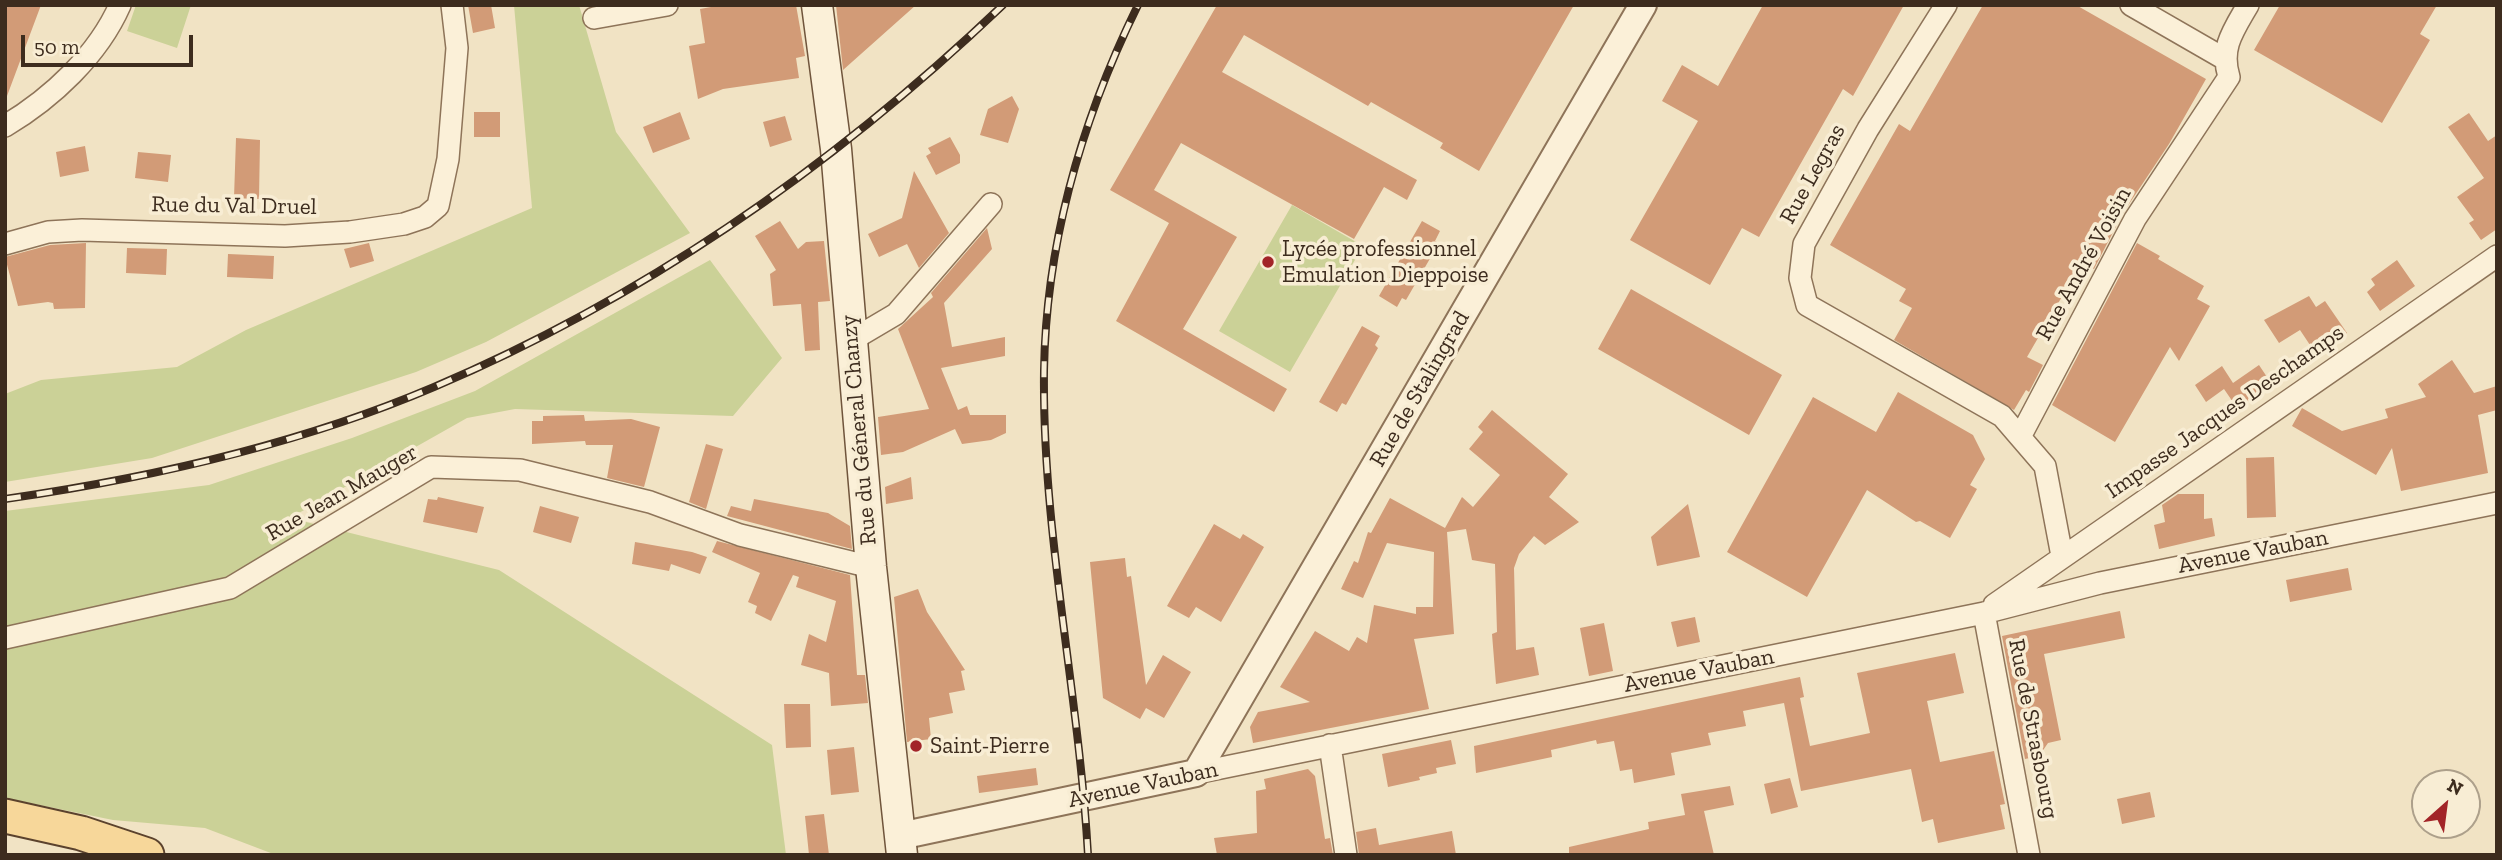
<!DOCTYPE html>
<html>
<head>
<meta charset="utf-8">
<style>
  body { margin:0 }
  #map { position:relative; width:2502px; height:860px; overflow:hidden; background:#f1e3c4; font-family:"Zilla Slab",serif }
  canvas { display:block }
  .frame { position:absolute; inset:0; border:7px solid #3d2c1e; pointer-events:none }
  .north { position:absolute; left:2411px; top:769px; width:70px; height:70px; box-sizing:border-box; background:#f8edd4; border:2px solid #ada08b; border-radius:50%; rotate:28deg; font-size:19px; font-weight:700; line-height:28px; text-align:center; color:#3d2c1e }
  .north::after { content:''; display:block; margin:auto; width:24px; height:32px; background:#a22428; clip-path:polygon(50% 0,100% 100%,50% 72%,0 100%) }
  .scale { position:absolute; left:21px; top:35px; width:172px; height:32px; box-sizing:border-box; border:4px solid #3d2c1e; border-top:0; padding-left:9px; font-size:21px; line-height:24px; white-space:nowrap; color:#3d2c1e; -webkit-text-stroke:5px #f8edd4; paint-order:stroke }
</style>
</head>
<body>
<div id="map">
<canvas width="2502" height="860"></canvas>
<div class="frame"></div>
<div class="north">N</div>
<div class="scale">50 m</div>
</div>
<script>
const context = document.querySelector('canvas').getContext('2d');
context.lineJoin = 'round';
function fill(path, color) {
  context.fillStyle = color;
  context.fill(path, 'evenodd');
}
function strokePath(path, color, width, dash) {
  context.strokeStyle = color;
  context.lineWidth = width;
  context.lineCap = dash ? 'butt' : 'round';
  context.setLineDash(dash || []);
  context.stroke(path);
}
function drawText(font, color, halo, rows, align = 'center') {
  context.font = font + ' "Zilla Slab",serif';
  context.lineWidth = 7;
  context.setLineDash([]);
  context.textBaseline = 'middle';
  context.strokeStyle = halo;
  context.fillStyle = color;
  for (const [text, x, y, turn = 0] of rows) {
    context.save();
    context.translate(x, y);
    context.rotate((+turn || 0) * Math.PI / 180);
    context.textAlign = isNaN(turn) ? turn : align;
    if (halo) context.strokeText(text, 0, 0);
    context.fillText(text, 0, 0);
    context.restore();
  }
}
const green = new Path2D(`
  M 136,5 L 191,5 L 177,48 L 127,31 Z
  M 514,5 L 579,5 L 616,132 L 690,233 L 486,342 L 416,372 L 152,458 L 5,482 L 5,394 L 41,380 L 177,367 L 246,330 L 532,208 Z
  M 1292,205 L 1363,246 L 1290,372 L 1219,331 Z
  M 710,260 L 782,358 L 733,416 L 515,409 L 467,418 L 290,518 L 499,570 L 772,745 L 786,855 L 276,855 L 205,828 L 113,820 L 5,798 L 5,511 L 209,485 L 352,438 L 475,391 Z`);
const building = new Path2D(`
  M 8,5 L 41,5 L 7,96 L 5,13 Z
  M 468,5 L 491,5 L 495,28 L 473,33 Z
  M 722,5 L 796,5 L 805,56 L 796,58 L 799,78 L 723,89 L 698,99 L 689,46 L 705,43 L 700,9 Z
  M 836,5 L 916,5 L 843,70 Z
  M 1217,5 L 1574,5 L 1479,171 L 1440,148 L 1443,143 L 1371,102 L 1368,106 L 1244,35 L 1222,72 L 1417,180 L 1407,200 L 1384,187 L 1354,239 L 1181,143 L 1154,190 L 1237,237 L 1183,329 L 1287,389 L 1274,412 L 1116,321 L 1169,223 L 1110,190 Z
  M 1763,5 L 1904,5 L 1853,96 L 1843,89 L 1759,237 L 1742,228 L 1710,285 L 1630,240 L 1698,121 L 1662,101 L 1682,65 L 1718,86 Z
  M 1983,5 L 2076,5 L 2206,79 L 2169,144 L 2123,213 L 2094,269 L 2082,262 L 2027,357 L 2043,365 L 2029,392 L 2026,390 L 2014,410 L 1894,340 L 1912,308 L 1899,301 L 1906,289 L 1830,245 L 1899,124 L 1910,131 Z
  M 2280,5 L 2437,5 L 2420,34 L 2430,40 L 2382,123 L 2254,50 Z
  M 1012,96 L 1019,109 L 1008,143 L 980,135 L 988,109 Z
  M 474,112 L 500,112 L 500,137 L 474,137 Z
  M 680,112 L 690,139 L 653,153 L 643,127 Z
  M 2469,113 L 2488,141 L 2497,135 L 2497,229 L 2481,240 L 2469,223 L 2474,220 L 2457,197 L 2484,178 L 2448,127 Z
  M 785,116 L 792,140 L 770,147 L 763,122 Z
  M 950,137 L 960,155 L 960,163 L 936,175 L 926,156 L 931,153 L 928,148 Z
  M 236,138 L 260,140 L 259,199 L 234,198 Z
  M 85,146 L 89,171 L 60,177 L 56,152 Z
  M 138,152 L 171,155 L 168,182 L 135,178 Z
  M 914,171 L 949,233 L 919,268 L 907,244 L 879,257 L 868,234 L 902,218 Z
  M 780,221 L 798,249 L 806,242 L 824,241 L 830,301 L 818,302 L 820,350 L 805,351 L 801,304 L 773,306 L 770,274 L 776,270 L 755,236 Z
  M 1422,221 L 1440,231 L 1435,241 L 1439,243 L 1406,300 L 1402,298 L 1397,307 L 1379,296 Z
  M 987,228 L 992,249 L 944,303 L 952,347 L 1005,337 L 1005,356 L 941,368 L 958,410 L 967,406 L 970,415 L 1006,415 L 1006,433 L 991,440 L 962,444 L 955,429 L 903,452 L 881,455 L 878,417 L 929,409 L 898,329 L 933,297 L 931,293 Z
  M 86,243 L 85,308 L 54,309 L 53,303 L 48,302 L 18,306 L 5,257 L 50,245 Z
  M 369,243 L 374,261 L 350,268 L 344,249 Z
  M 2137,243 L 2160,256 L 2158,259 L 2204,286 L 2197,299 L 2210,306 L 2179,361 L 2170,347 L 2115,442 L 2052,405 Z
  M 127,248 L 167,249 L 166,275 L 126,273 Z
  M 228,254 L 274,256 L 273,279 L 227,277 Z
  M 2397,260 L 2415,286 L 2380,311 L 2367,292 L 2375,285 L 2371,279 Z
  M 1631,289 L 1782,375 L 1749,435 L 1598,349 Z
  M 2309,296 L 2316,307 L 2325,301 L 2347,333 L 2316,354 L 2300,330 L 2279,343 L 2264,320 Z
  M 1362,326 L 1380,336 L 1375,345 L 1378,348 L 1346,405 L 1342,403 L 1337,412 L 1319,402 Z
  M 2452,360 L 2474,393 L 2497,386 L 2497,410 L 2478,415 L 2488,473 L 2401,491 L 2392,448 L 2376,475 L 2292,426 L 2302,408 L 2342,431 L 2388,418 L 2385,409 L 2426,397 L 2418,384 Z
  M 2259,365 L 2273,386 L 2237,408 L 2224,389 L 2206,402 L 2195,385 L 2222,366 L 2233,383 Z
  M 1898,392 L 1973,435 L 1985,459 L 1970,485 L 1977,489 L 1950,538 L 1920,521 L 1916,522 L 1867,490 L 1807,597 L 1727,552 L 1813,397 L 1876,432 Z
  M 1492,410 L 1568,474 L 1549,497 L 1579,522 L 1545,545 L 1534,536 L 1519,554 L 1514,568 L 1516,650 L 1534,647 L 1539,675 L 1496,684 L 1492,634 L 1497,632 L 1495,564 L 1472,560 L 1466,529 L 1447,532 L 1454,634 L 1414,639 L 1429,709 L 1253,743 L 1250,727 L 1258,712 L 1310,702 L 1280,687 L 1315,631 L 1349,651 L 1357,637 L 1367,643 L 1374,605 L 1416,614 L 1416,607 L 1433,607 L 1434,552 L 1387,543 L 1363,598 L 1341,589 L 1354,561 L 1358,563 L 1368,532 L 1371,533 L 1390,498 L 1445,528 L 1462,497 L 1473,507 L 1500,475 L 1469,449 L 1483,432 L 1478,427 Z
  M 584,415 L 585,421 L 631,419 L 660,427 L 644,487 L 607,478 L 613,445 L 586,445 L 585,441 L 532,444 L 532,421 L 543,421 L 543,416 Z
  M 706,444 L 723,449 L 706,509 L 689,502 Z
  M 2274,457 L 2276,517 L 2247,518 L 2246,458 Z
  M 911,477 L 913,499 L 886,504 L 885,487 Z
  M 2178,494 L 2204,494 L 2204,519 L 2212,518 L 2215,536 L 2159,549 L 2154,525 L 2165,522 L 2162,505 Z
  M 438,497 L 484,507 L 477,533 L 423,522 L 428,499 L 437,500 Z
  M 754,499 L 828,513 L 850,526 L 852,549 L 727,516 L 731,506 L 751,511 Z
  M 1688,504 L 1700,557 L 1657,566 L 1651,537 Z
  M 540,506 L 579,517 L 571,543 L 533,532 Z
  M 1214,524 L 1240,539 L 1243,534 L 1264,547 L 1221,622 L 1196,607 L 1189,618 L 1167,606 Z
  M 717,541 L 850,575 L 857,675 L 865,675 L 868,703 L 831,706 L 829,673 L 801,665 L 809,634 L 826,642 L 836,601 L 796,587 L 799,577 L 793,575 L 771,621 L 755,613 L 757,606 L 748,602 L 760,573 L 712,552 Z
  M 635,542 L 692,552 L 707,557 L 700,574 L 671,564 L 669,571 L 632,564 Z
  M 1125,558 L 1127,577 L 1131,576 L 1146,685 L 1163,655 L 1191,672 L 1164,718 L 1146,708 L 1140,719 L 1103,698 L 1090,562 Z
  M 2348,568 L 2352,590 L 2290,602 L 2286,580 Z
  M 918,589 L 927,612 L 965,670 L 961,671 L 965,690 L 949,693 L 953,713 L 929,718 L 931,739 L 907,742 L 894,597 Z
  M 2120,611 L 2125,638 L 2044,654 L 2061,740 L 2048,743 L 2039,756 L 2025,759 L 2002,636 Z
  M 1695,617 L 1700,642 L 1677,647 L 1671,622 Z
  M 1604,623 L 1613,671 L 1589,676 L 1580,628 Z
  M 1955,653 L 1964,693 L 1927,701 L 1940,762 L 1994,751 L 2005,804 L 2000,805 L 2005,829 L 1938,843 L 1933,819 L 1922,822 L 1911,769 L 1801,791 L 1784,703 L 1743,711 L 1746,726 L 1708,733 L 1711,745 L 1671,753 L 1675,775 L 1634,783 L 1632,769 L 1620,771 L 1614,741 L 1597,744 L 1596,740 L 1551,750 L 1552,757 L 1476,773 L 1474,746 L 1800,677 L 1804,697 L 1800,698 L 1810,746 L 1870,733 L 1857,673 Z
  M 784,704 L 810,704 L 811,747 L 786,748 Z
  M 1451,740 L 1456,764 L 1436,768 L 1437,773 L 1419,777 L 1420,780 L 1388,787 L 1382,754 Z
  M 854,747 L 859,792 L 831,795 L 827,750 Z
  M 1036,768 L 1038,785 L 979,793 L 977,776 Z
  M 1308,769 L 1315,776 L 1325,839 L 1330,838 L 1333,855 L 1217,855 L 1214,838 L 1257,833 L 1256,791 L 1266,789 L 1264,779 Z
  M 1790,778 L 1798,807 L 1771,814 L 1764,784 Z
  M 1730,786 L 1734,805 L 1704,811 L 1714,855 L 1569,855 L 1569,847 L 1649,829 L 1648,822 L 1685,815 L 1681,794 Z
  M 2150,792 L 2155,817 L 2122,824 L 2117,799 Z
  M 824,814 L 829,855 L 809,855 L 805,816 Z
  M 1376,828 L 1379,845 L 1452,831 L 1456,855 L 1359,855 L 1356,832 Z`);
const minor = new Path2D(`
  M 1946,5 L 1868,129 L 1804,244 L 1800,278 L 1807,305 L 2002,416 L 2020,437
  M 2131,5 L 2223,58
  M 594,18 L 667,5
  M 5,126 C 52,98 98,55 120,5
  M 5,244 L 48,232 L 82,230 L 285,236 L 350,232 L 404,224 L 425,217 L 438,206 L 448,159 L 457,48 L 452,5
  M 852,340 L 896,314 L 991,204
  M 2062,556 L 2045,466 L 2020,437 L 2135,219 L 2229,77 C 2220,48 2233,31 2248,5
  M 1994,605 L 2497,256
  M 1984,613 L 2029,855
  M 5,638 L 230,588 L 431,467 L 520,470 L 650,502 L 740,535 L 871,567
  M 1330,745 L 1346,855
  M 1196,773 L 1984,613 L 2100,583 L 2497,503`);
const tertiary = new Path2D(`
  M 900,836 L 1196,773 L 1643,5`);
const secondary = new Path2D(`
  M 817,5 L 836,149 L 871,567 L 902,855`);
const primary = new Path2D(`
  M 5,816 L 81,833 L 147,855`);
const rail = new Path2D(`
  M 5,499 C 151,478 298,445 434,387 C 646,297 836,164 1003,5
  M 1088,855 C 1079,693 1042,533 1044,371 C 1046,243 1082,119 1138,5`);
const markers = [
  [1268,262,7,"#a22428"],
  [916,746,7,"#a22428"]
];
const streetNames = [
  ["Rue Legras",1813,174,-61],
  ["Rue du Val Druel",234,206,1],
  ["Rue André Voisin",2084,264,-61],
  ["Rue de Stalingrad",1420,389,-60],
  ["Impasse Jacques Deschamps",2225,412,-35],
  ["Rue du Géneral Chanzy",859,430,-95],
  ["Rue Jean Mauger",342,493,-30],
  ["Avenue Vauban",2253,552,-11],
  ["Avenue Vauban",1699,671,-11],
  ["Rue de Strasbourg",2033,729,79],
  ["Avenue Vauban",1143,785,-12]
];
const poiNames = [
  ["Lycée professionnel",1282,249],
  ["Emulation Dieppoise",1282,275],
  ["Saint-Pierre",930,746]
];
fill(green, '#cbd197');
fill(building, '#d29b77');
strokePath(minor, '#8e7459', 24);
strokePath(tertiary, '#8e7459', 30);
strokePath(secondary, '#70553c', 33);
strokePath(primary, '#5b422d', 37);
strokePath(minor, '#fbf0d8', 21);
strokePath(tertiary, '#fbf0d8', 26);
strokePath(secondary, '#fbf0d8', 30);
strokePath(primary, '#f7d79a', 33);
strokePath(rail, '#3d2c1e', 8);
strokePath(rail, '#f8edd4', 5, [16]);
for (const [x, y, r, color] of markers) {
  const dot = new Path2D();
  dot.arc(x, y, r, 0, 2 * Math.PI);
  context.fillStyle = color;
  context.fill(dot);
  strokePath(dot, '#f8edd4', 2.5);
}
drawText('23px', '#3d2c1e', '#f8edd4', streetNames);
drawText('23px', '#3d2c1e', '#f8edd4', poiNames, 'left');
</script>
</body>
</html>
